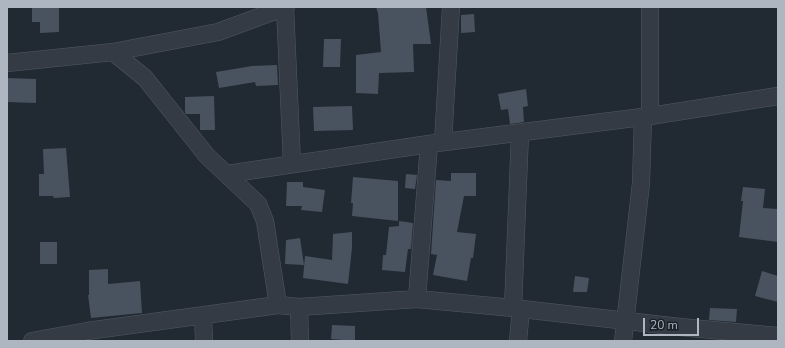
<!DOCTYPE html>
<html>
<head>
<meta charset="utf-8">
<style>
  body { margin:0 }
  #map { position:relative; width:785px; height:348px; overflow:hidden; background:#212933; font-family:"Nunito Sans",sans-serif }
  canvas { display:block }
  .frame { position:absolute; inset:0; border:8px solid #aeb6c1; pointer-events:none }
  .scale { position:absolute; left:643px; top:318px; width:56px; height:18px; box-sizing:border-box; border:2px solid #aeb6c1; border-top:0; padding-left:5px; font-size:12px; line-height:14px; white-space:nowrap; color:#aeb6c1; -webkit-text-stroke:3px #192028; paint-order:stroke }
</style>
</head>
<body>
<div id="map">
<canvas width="785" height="348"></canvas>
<div class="frame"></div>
<div class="scale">20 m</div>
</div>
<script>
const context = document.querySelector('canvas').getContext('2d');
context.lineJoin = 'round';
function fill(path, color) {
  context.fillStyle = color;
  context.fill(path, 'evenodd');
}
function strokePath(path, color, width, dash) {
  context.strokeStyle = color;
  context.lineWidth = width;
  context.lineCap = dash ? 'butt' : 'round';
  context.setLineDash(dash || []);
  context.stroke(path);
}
const building = new Path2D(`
  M 32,7 L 59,7 L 59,32 L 40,33 L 40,22 L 32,22 Z
  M 376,7 L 426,7 L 431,44 L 413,44 L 414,72 L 379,73 L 378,94 L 356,93 L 356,55 L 381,52 L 378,13 Z
  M 474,14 L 475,32 L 461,33 L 461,15 Z
  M 324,39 L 341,39 L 340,67 L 323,67 Z
  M 277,65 L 278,85 L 256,86 L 255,82 L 219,88 L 216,72 L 252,66 Z
  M 7,78 L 36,79 L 36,103 L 7,102 Z
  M 526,89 L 528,106 L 523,107 L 524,122 L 510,124 L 508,109 L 501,110 L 498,94 Z
  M 214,96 L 215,130 L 200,130 L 200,114 L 186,114 L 185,112 L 185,97 Z
  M 352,106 L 353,130 L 314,131 L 313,107 Z
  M 66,148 L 70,197 L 54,198 L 53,196 L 39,196 L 39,174 L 44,174 L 43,149 Z
  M 451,173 L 476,173 L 476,196 L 464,196 L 457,232 L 476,234 L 473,258 L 471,258 L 467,281 L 433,275 L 437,255 L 431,254 L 436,180 L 451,181 Z
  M 406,174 L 417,175 L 415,189 L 405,188 Z
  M 353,177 L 398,181 L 398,221 L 352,216 L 353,203 L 351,203 Z
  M 287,182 L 303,182 L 303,187 L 325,190 L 322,212 L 301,210 L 302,206 L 286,206 Z
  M 743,187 L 765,189 L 763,208 L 778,209 L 778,242 L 739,237 L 743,201 L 741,201 Z
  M 399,221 L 413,223 L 411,249 L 408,249 L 405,272 L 382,270 L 383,255 L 386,255 L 389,227 L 399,226 Z
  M 352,232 L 352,248 L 348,284 L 303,278 L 305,256 L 332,260 L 333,234 Z
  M 300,238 L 304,265 L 285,264 L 286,240 Z
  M 40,242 L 57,242 L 57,264 L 40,264 Z
  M 108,269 L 108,284 L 140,281 L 142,313 L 91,318 L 88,295 L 89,295 L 89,270 Z
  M 762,271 L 778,276 L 778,302 L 755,296 Z
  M 575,276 L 589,278 L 587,292 L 573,292 Z
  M 710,308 L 737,309 L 736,322 L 709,320 Z
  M 332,325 L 355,326 L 355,341 L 331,339 Z`);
const street = new Path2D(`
  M 285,7 L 292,164
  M 113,52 L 145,78 L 207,156 L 258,204 L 265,221 L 278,305
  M 7,63 L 113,52 L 218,32 L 286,7
  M 650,116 L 650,7
  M 443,142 L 451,7
  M 227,174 L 429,144 L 650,116 L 778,96
  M 417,299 L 429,144
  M 299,307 L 300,341
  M 513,308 L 520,133
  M 203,315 L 204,341
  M 32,341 L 87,331 L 278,305 L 299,307 L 417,299 L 513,308 L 680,327 L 778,336
  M 518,341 L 521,309
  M 623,341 L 641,183 L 643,117`);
fill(building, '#49535f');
strokePath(street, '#515962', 18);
strokePath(street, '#343b44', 17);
</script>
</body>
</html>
